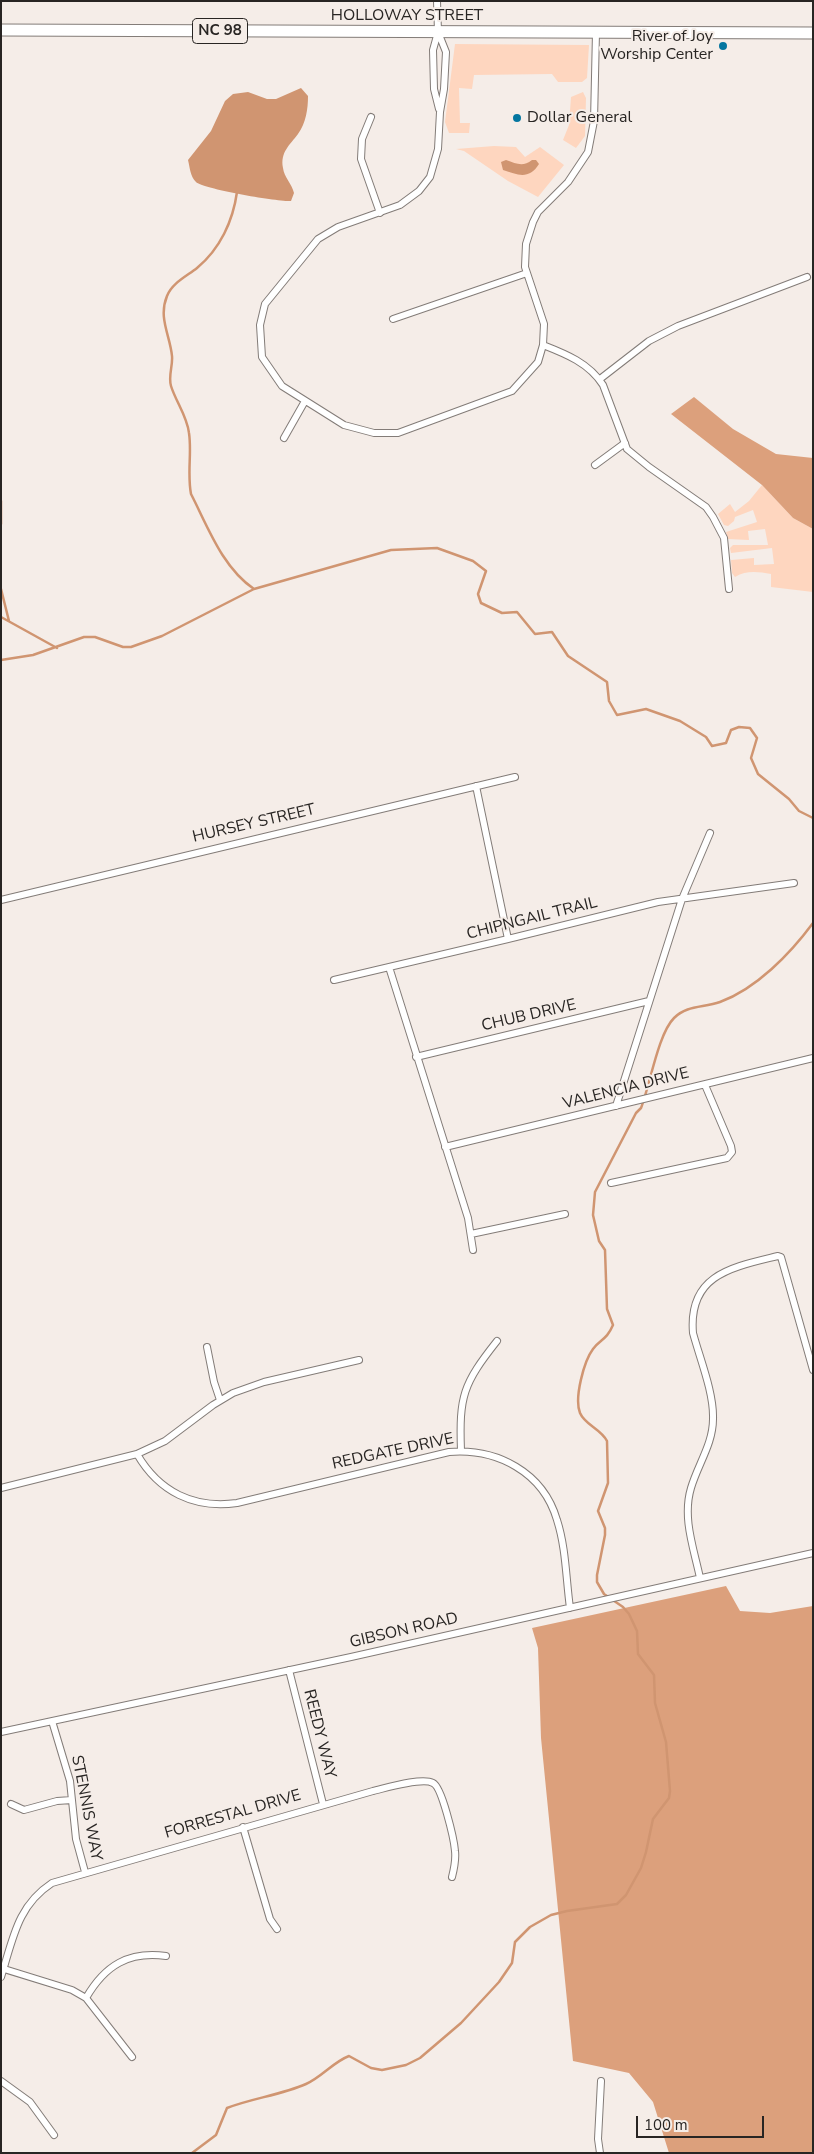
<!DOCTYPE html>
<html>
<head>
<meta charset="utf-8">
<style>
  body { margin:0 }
  #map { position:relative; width:814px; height:2154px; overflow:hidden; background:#f5ede8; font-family:"Nunito Sans",sans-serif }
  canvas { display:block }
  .frame { position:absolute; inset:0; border:2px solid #282523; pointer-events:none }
  .scale { position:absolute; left:636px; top:2116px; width:128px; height:22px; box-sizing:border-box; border:2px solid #282523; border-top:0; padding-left:6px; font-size:15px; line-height:18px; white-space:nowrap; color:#282523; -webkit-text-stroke:4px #f5ede8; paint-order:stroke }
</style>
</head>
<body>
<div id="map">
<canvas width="814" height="2154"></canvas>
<div class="frame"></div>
<div class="scale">100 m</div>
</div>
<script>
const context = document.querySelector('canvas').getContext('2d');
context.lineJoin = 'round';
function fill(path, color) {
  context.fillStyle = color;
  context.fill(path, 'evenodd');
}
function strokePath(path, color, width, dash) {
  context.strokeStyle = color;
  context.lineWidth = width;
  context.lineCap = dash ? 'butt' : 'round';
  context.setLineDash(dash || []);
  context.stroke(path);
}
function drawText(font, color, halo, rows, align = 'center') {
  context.font = font + ' "Nunito Sans",sans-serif';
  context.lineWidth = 4;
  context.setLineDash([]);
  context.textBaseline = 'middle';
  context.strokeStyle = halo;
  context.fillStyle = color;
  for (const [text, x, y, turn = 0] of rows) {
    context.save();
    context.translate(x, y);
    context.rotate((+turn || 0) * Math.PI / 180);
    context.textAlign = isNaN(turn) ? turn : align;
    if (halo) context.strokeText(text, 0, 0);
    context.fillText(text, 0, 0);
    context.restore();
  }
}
const green = new Path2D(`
  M 455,44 L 589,45 L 587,78 L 582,82 L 558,82 L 552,74 L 474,75 L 472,89 L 459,88 L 460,123 L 470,123 L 469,133 L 449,133 L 445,122 Z
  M 583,92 L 586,98 L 585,136 L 576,148 L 563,140 L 569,125 L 571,97 Z
  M 494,146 L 516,147 L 525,157 L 540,147 L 564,165 L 538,197 L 508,181 L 464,151 L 456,149 Z
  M 762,485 L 793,518 L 813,529 L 813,592 L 771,587 L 771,574 C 758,572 747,570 735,577 L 732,573 L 731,560 L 754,558 L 754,565 L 774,564 L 772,548 L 731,553 L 730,548 L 733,545 L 768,545 L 765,529 L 748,531 L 749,540 L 728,539 L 726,532 L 757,522 L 753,510 L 735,517 L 734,521 L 728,526 L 724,525 L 718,514 L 730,504 L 735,512 L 749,501 Z`);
const forest = new Path2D(`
  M 694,397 L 733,429 L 776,454 L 813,458 L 813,529 L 793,518 L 762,485 L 671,414 Z
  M 726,1586 L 740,1611 L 770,1613 L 813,1606 L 813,2153 L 669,2153 L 653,2102 L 629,2073 L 573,2061 L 541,1738 L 538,1648 L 532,1628 Z`);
const water = new Path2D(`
  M 301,88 L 308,96 C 308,109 306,123 298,134 C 290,145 280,152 283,168 C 284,177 292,184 294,193 L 291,201 C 279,202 203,189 196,182 C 190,176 190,168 188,160 L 211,131 L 225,101 L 233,94 L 248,92 L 267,99 L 276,99 Z
  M 506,160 C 517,164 523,167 532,160 L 536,160 L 539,164 C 529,180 518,175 503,170 L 501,162 Z`);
const stream = new Path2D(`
  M 237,192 C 233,221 220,249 197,268 C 187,276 172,283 167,296 C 158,318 170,335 172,356 C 173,366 168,376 171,386 C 176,402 187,416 189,433 C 192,453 187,473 191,494 C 208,527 222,567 254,589
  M 1,501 L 1,524
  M 1,589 L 9,621
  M 1,617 L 57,648
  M 1,660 L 33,655 L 84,637 L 95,637 L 123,647 L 131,647 L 162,636 L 254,589 L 391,550 L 437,548 L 473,561 L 486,571 L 478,594 L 481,603 L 502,613 L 517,612 L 535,634 L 552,632 L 568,656 L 607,682 L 609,701 L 617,715 L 646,709 L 680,721 L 706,737 L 712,746 L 726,743 L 731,730 L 739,727 L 750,728 L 757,738 L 751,758 L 758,774 L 789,799 L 799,811 L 813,818
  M 192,2153 L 216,2135 L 227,2108 C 253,2098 281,2095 306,2084 C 322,2077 333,2062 349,2056 L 371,2068 L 382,2070 L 406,2065 L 420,2058 L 461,2023 L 499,1982 L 512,1963 L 515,1942 L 530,1927 L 551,1915 L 567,1911 L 617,1904 L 626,1895 L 641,1868 L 646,1852 L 653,1819 L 669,1798 L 670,1791 L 666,1742 L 655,1703 L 654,1675 L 638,1654 L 637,1631 L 629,1614 L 623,1607 L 604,1594 L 597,1582 L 597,1575 L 605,1535 L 605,1528 L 598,1511 L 608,1483 L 607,1441 C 601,1429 585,1425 580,1413 C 574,1398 584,1361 593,1349 C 601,1338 606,1341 613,1325 L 607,1309 L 605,1250 L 599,1241 L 593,1215 L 595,1192 L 636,1113 L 641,1108 C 650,1085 658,1034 674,1018 C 687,1005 703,1008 720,1002 C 756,989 790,954 813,923`);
const minor = new Path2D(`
  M 437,1 L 438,32 L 433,50 L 434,89 L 439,109
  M 438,32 L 446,52 L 444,89 L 440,112 L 438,149 L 430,177 L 419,191 L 400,205 L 338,227 L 318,239 L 265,304 L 260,325 L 262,357 L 282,386 L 344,425 L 374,433 L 398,433 L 512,391 L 538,362 L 543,345 L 544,324 L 525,267 L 526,244 L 533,222 L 538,212 L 568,182 L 588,152 L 594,121 L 596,32
  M 371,117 L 362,139 L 361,159 L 380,213
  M 393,319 L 527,273
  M 543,345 C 566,354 589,363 603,385 L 627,449 L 649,467 L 706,507 L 713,517 L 724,538 L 729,589
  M 600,379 L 649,341 L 678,326 L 807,277
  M 284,438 L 305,401
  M 595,465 L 625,443
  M 476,786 L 508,939
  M 1,900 L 515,777
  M 389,967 L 468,1218 L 473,1250
  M 334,980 L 508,939 L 658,902 L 794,883
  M 416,1057 L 649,1001
  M 616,1106 L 682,899 L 710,833
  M 445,1147 L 813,1058
  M 611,1183 L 727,1158 L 732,1152 L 731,1146 L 705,1085
  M 471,1234 L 565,1214
  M 207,1347 L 214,1382 L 220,1400
  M 461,1451 C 459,1396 463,1384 497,1341
  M 137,1454 C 159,1492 194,1509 237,1503 L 449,1452 C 497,1448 543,1472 557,1520 C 566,1548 566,1579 570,1608
  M 1,1488 L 137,1454 L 165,1441 L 213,1405 L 233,1393 L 264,1382 L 359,1360
  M 700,1578 C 694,1549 682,1518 691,1488 C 698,1464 713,1444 713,1419 C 714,1393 700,1359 693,1333 C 688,1274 733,1267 778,1256 L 781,1257 L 813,1370
  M 289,1670 L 323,1804
  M 52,1721 L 70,1781 L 76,1839 L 85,1872
  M 1,1732 L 351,1657 L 813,1553
  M 11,1804 L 24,1810 L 57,1801 L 72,1800
  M 243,1827 L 270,1919 L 277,1929
  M 1,1968 L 72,1990 L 86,1998 L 132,2057
  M 1,1977 C 13,1939 17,1906 52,1883 L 373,1791 C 386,1788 422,1777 433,1783 C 442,1787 454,1839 455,1851 C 456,1859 454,1869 452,1877
  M 86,1998 C 105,1965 129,1951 166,1956
  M 1,2081 L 30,2102 L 54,2135
  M 600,2153 L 598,2139 L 601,2081`);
const trunk = new Path2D(`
  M 1,30 L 813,33`);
const markers = [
  [723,46,5,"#0476a0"],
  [517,118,5,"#0476a0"]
];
const shields = [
  [220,31,55]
];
const shieldNames = [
  ["NC 98",220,31]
];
const streetNames = [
  ["HOLLOWAY STREET",407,16],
  ["HURSEY STREET",254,824,-13],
  ["CHIPNGAIL TRAIL",532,919,-14],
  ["CHUB DRIVE",529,1016,-13],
  ["VALENCIA DRIVE",626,1089,-14],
  ["REDGATE DRIVE",393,1452,-12],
  ["GIBSON ROAD",404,1631,-13],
  ["REEDY WAY",319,1734,76],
  ["STENNIS WAY",86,1808,79],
  ["FORRESTAL DRIVE",233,1815,-16]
];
const poiNames = [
  ["River of Joy",713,37],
  ["Worship Center",713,55],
  ["Dollar General",527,118,"left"]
];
fill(green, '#fed6bf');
fill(forest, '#dca07c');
fill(water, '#d09571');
strokePath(stream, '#d09571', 2.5);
strokePath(minor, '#837c78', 8);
strokePath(trunk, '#837c78', 13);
strokePath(minor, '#fff', 6);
strokePath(trunk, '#fff', 11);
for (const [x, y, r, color] of markers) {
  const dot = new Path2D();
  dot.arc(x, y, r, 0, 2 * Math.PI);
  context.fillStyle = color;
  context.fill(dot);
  strokePath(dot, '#f5ede8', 2);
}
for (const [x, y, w] of shields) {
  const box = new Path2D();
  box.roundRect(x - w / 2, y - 12.5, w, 25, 4);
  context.fillStyle = '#f5ede8';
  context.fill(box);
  strokePath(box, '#282523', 1);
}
drawText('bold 15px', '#282523', null, shieldNames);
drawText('16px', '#282523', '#f5ede8', streetNames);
drawText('16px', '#282523', '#f5ede8', poiNames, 'right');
</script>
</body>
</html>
